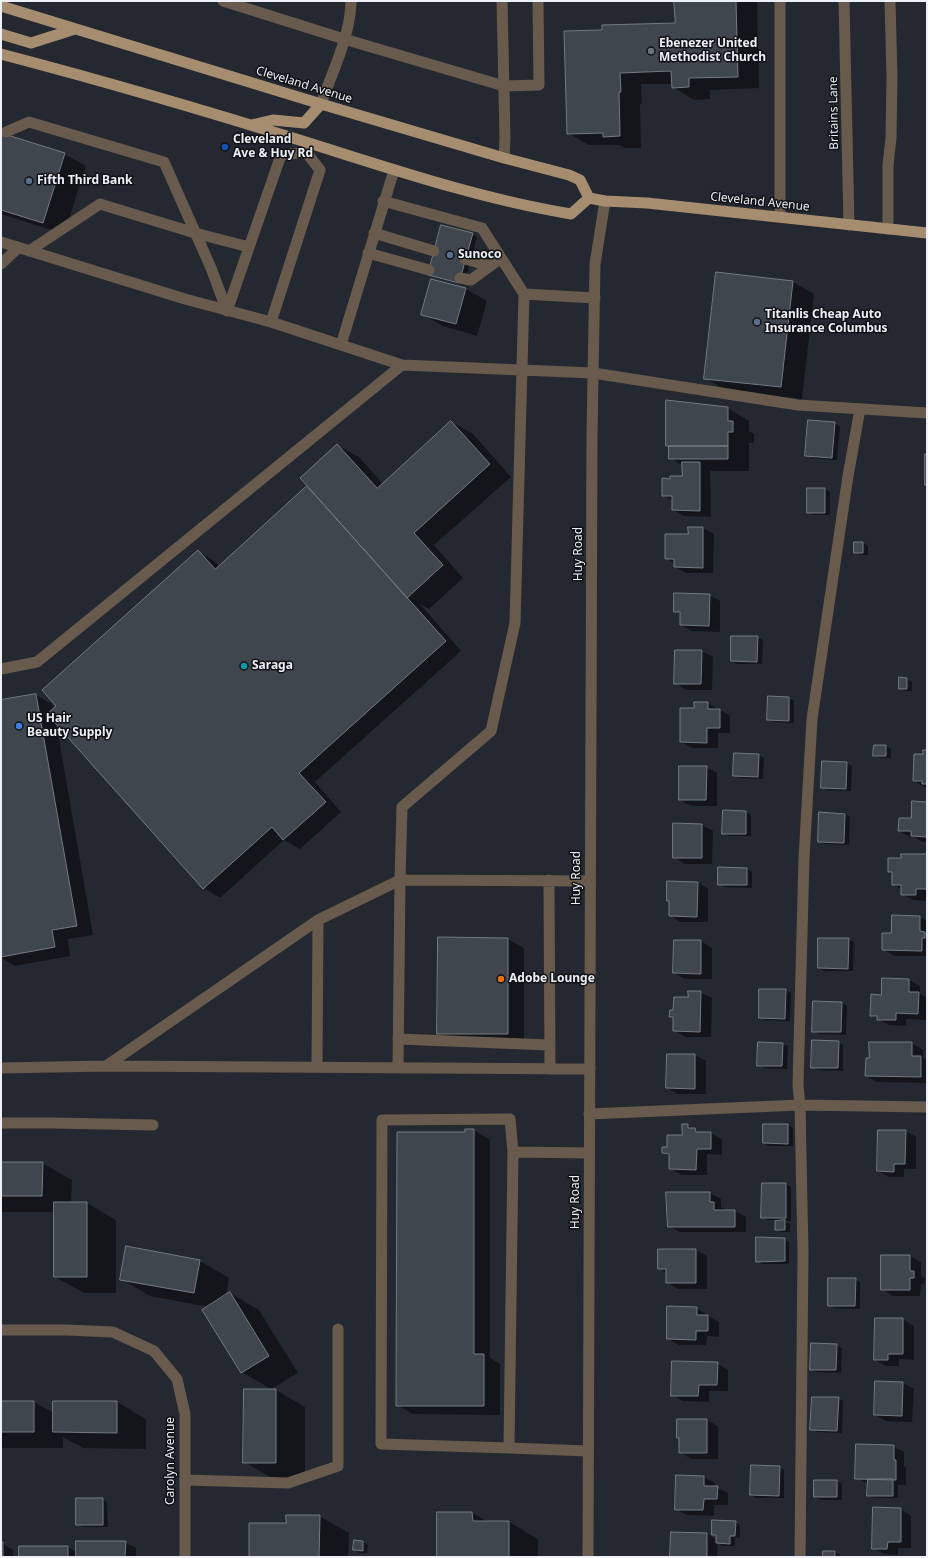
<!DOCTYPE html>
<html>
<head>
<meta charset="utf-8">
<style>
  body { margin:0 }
  #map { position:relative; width:928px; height:1558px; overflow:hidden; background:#242931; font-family:"Noto Sans",sans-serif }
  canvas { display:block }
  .frame { position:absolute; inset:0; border:2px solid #edf0f6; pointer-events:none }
</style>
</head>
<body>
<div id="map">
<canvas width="928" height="1558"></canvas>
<div class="frame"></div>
</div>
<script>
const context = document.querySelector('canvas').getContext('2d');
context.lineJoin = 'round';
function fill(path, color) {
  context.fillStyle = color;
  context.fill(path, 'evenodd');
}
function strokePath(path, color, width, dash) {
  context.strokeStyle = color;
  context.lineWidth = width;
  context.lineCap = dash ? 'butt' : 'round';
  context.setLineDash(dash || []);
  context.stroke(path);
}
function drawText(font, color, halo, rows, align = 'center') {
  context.font = font + ' "Noto Sans",sans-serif';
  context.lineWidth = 3;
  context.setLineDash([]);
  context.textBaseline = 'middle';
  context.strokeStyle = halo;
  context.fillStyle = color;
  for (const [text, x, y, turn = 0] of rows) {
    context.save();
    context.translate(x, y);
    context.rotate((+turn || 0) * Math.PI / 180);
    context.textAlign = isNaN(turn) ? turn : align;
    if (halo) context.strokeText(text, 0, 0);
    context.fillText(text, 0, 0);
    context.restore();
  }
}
const shadow = new Path2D(`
  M 386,1 L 477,1 L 477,2 L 387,2 Z
  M 675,1 L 757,1 L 759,88 L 710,90 L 710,99 L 694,100 L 673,87 L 673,84 L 641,84 L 642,104 L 640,104 L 641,148 L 625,148 L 619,145 L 589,145 L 568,133 L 603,31 L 676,24 Z
  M 1,134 L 64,154 L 86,166 L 64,234 L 1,214 Z
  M 472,234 L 477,237 L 464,285 L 434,277 L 429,274 Z
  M 793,282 L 814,294 L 802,399 L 726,390 L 705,378 Z
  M 466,289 L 487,301 L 477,336 L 443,326 L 422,314 Z
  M 728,408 L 749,421 L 749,431 L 754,434 L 754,443 L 749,443 L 749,471 L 710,471 L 711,517 L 684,516 L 673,510 L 673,501 L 663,495 L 671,480 L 683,477 L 683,466 L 670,458 L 670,447 L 667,445 Z
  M 452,422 L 473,434 L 511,477 L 434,545 L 463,578 L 429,609 L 420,604 L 461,651 L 315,782 L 341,812 L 300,849 L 284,840 L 220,898 L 204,888 L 56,722 L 93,935 L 68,939 L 70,956 L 15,966 L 1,958 L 1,701 L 36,695 L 52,704 L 53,710 L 198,551 L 214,561 L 219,566 L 307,487 L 311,489 L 337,445 L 359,457 L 383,484 Z
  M 834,423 L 840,426 L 837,460 L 812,458 L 806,455 Z
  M 825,489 L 830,492 L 830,515 L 813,515 L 808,512 Z
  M 689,528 L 703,528 L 714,534 L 713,573 L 686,573 L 675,567 L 675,564 L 666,558 L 689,535 Z
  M 863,543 L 868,546 L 868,555 L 860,555 L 855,552 Z
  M 709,595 L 720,601 L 720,632 L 692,631 L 681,625 L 681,615 L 675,611 Z
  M 757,637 L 763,640 L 762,664 L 737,664 L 732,661 Z
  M 702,651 L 713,657 L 712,690 L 686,690 L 675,683 Z
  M 907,679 L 912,682 L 912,691 L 905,691 L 900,688 Z
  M 769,697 L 789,698 L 794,701 L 794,723 L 773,722 L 768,719 Z
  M 708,703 L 730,716 L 730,733 L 718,733 L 718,748 L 692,748 L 681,742 L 695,709 Z
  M 886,746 L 891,749 L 891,758 L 880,758 L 874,755 Z
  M 927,751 L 927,787 L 925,787 L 914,781 L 924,755 Z
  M 759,755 L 764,758 L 763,779 L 740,778 L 734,775 Z
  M 847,763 L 852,766 L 851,791 L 827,790 L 822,787 Z
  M 706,767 L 717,773 L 717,806 L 691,806 L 680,800 Z
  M 927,803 L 927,842 L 923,842 L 914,837 L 910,837 L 899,831 L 912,819 Z
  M 724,811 L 746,812 L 751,815 L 751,836 L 729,836 L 723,833 Z
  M 820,813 L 845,814 L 850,817 L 849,845 L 824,844 L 819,841 Z
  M 674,824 L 702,825 L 713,831 L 712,864 L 685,864 L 674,857 Z
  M 927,855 L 926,901 L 913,900 L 902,894 L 902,890 L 893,884 L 893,874 L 889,871 L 902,859 Z
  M 719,868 L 747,869 L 752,872 L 752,888 L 724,887 L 719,884 Z
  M 698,882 L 708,889 L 708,922 L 680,922 L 670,915 L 670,902 L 668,901 Z
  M 919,917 L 927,921 L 927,956 L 894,956 L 883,949 L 892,934 Z
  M 439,938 L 508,939 L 524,948 L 524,1043 L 455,1043 L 438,1033 Z
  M 849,939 L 854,942 L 853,971 L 824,971 L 819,968 Z
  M 675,941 L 701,941 L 712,948 L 712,979 L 685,979 L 674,973 Z
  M 909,980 L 920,986 L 920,994 L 927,998 L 927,1020 L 906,1019 L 906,1026 L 889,1025 L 871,1015 L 882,996 Z
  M 785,990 L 791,993 L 790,1021 L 765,1020 L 760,1017 Z
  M 701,992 L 712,998 L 711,1037 L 685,1037 L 674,1030 L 674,1018 L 670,1016 L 674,1011 L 689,998 Z
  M 842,1003 L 847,1006 L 846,1035 L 819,1034 L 813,1031 Z
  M 838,1042 L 843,1045 L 843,1071 L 818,1070 L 812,1067 Z
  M 870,1043 L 912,1043 L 923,1050 L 923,1058 L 927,1060 L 927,1083 L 877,1082 L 866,1076 L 870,1059 Z
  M 783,1044 L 788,1046 L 787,1069 L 764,1068 L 758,1065 Z
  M 668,1055 L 695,1055 L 706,1061 L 706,1094 L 678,1094 L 667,1088 Z
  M 687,1125 L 701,1133 L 711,1133 L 722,1139 L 722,1155 L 707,1154 L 707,1175 L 681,1175 L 670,1168 L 670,1157 L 663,1153 L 683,1136 Z
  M 788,1125 L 793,1128 L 793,1146 L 769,1146 L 764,1143 Z
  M 466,1130 L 474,1130 L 490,1140 L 490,1358 L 500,1364 L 500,1415 L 413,1414 L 397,1405 Z
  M 906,1131 L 916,1137 L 916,1169 L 904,1169 L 904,1177 L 889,1177 L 878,1171 Z
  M 1,1163 L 42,1163 L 72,1180 L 71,1203 L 87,1203 L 116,1220 L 116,1293 L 84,1293 L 55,1277 L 55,1212 L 1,1212 Z
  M 763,1184 L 786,1184 L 791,1187 L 791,1221 L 783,1221 L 790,1224 L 790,1232 L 781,1232 L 776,1229 L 776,1220 L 767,1220 L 762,1217 Z
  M 710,1193 L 721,1199 L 721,1207 L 725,1209 L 725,1211 L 735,1211 L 746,1217 L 746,1232 L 680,1232 L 669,1226 Z
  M 784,1239 L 789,1242 L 789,1264 L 762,1264 L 757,1261 Z
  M 127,1247 L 200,1261 L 229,1278 L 226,1296 L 230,1293 L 259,1310 L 298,1373 L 271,1389 L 242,1372 L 209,1307 L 150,1296 L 121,1279 Z
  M 659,1250 L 696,1250 L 707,1256 L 707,1289 L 678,1289 L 667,1282 L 667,1273 L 659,1268 Z
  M 882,1256 L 910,1256 L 921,1262 L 921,1276 L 925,1278 L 924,1284 L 921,1284 L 920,1296 L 893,1296 L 882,1289 Z
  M 855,1279 L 860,1282 L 860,1309 L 834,1308 L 829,1305 Z
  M 696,1308 L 719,1322 L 719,1337 L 707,1336 L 706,1345 L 679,1345 L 668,1339 Z
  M 876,1319 L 903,1319 L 914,1326 L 914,1360 L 899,1359 L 899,1366 L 886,1366 L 875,1360 Z
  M 836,1345 L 842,1348 L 841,1373 L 816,1372 L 811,1369 Z
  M 717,1363 L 728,1370 L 728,1391 L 709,1391 L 709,1402 L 683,1401 L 672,1395 Z
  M 903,1383 L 914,1389 L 912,1422 L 886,1421 L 875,1415 Z
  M 245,1390 L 276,1390 L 305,1407 L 305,1479 L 274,1479 L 244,1462 Z
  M 838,1398 L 843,1401 L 842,1433 L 817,1432 L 811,1429 Z
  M 1,1402 L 34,1402 L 54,1413 L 117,1402 L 146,1419 L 146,1449 L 83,1448 L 63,1437 L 63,1448 L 1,1448 Z
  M 678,1420 L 707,1420 L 718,1426 L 718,1459 L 691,1459 L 680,1452 Z
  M 893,1446 L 904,1452 L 904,1466 L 906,1468 L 906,1485 L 898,1485 L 898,1498 L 874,1498 L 868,1495 L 869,1484 L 856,1478 Z
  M 779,1467 L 784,1470 L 784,1498 L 756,1498 L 751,1495 Z
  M 704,1477 L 715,1483 L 715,1487 L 728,1493 L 728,1505 L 714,1505 L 714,1516 L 687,1515 L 676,1509 Z
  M 837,1481 L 842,1484 L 842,1500 L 821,1500 L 815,1497 Z
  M 102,1499 L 107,1502 L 108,1527 L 82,1527 L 77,1524 Z
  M 901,1509 L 911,1516 L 911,1548 L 898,1548 L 898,1555 L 884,1554 L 873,1548 Z
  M 438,1513 L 472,1513 L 489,1522 L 509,1522 L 538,1539 L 538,1557 L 439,1557 Z
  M 319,1516 L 349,1533 L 348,1557 L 250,1557 L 287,1524 Z
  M 735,1522 L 740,1525 L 740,1538 L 735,1538 L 735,1546 L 722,1546 L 718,1543 L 717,1557 L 671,1557 L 707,1534 L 717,1540 L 717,1537 L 713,1535 Z
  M 125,1542 L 136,1548 L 136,1557 L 20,1557 L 68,1547 L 77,1552 Z
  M 363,1542 L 368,1545 L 367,1553 L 359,1553 L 354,1550 Z
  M 1,1543 L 13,1550 L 13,1557 L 1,1557 Z
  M 835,1552 L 840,1555 L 840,1557 L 824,1557 Z`);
const building = new Path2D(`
  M 674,1 L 736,1 L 738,77 L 689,78 L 689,87 L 672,88 L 671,71 L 620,73 L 621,92 L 619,92 L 620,136 L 603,137 L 603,133 L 567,134 L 564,31 L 602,30 L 602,25 L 675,23 Z
  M 1,133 L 65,153 L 43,223 L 1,210 Z
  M 441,225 L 473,233 L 459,283 L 428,275 Z
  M 716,272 L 793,281 L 781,387 L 704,379 Z
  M 431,279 L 466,288 L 456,324 L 421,315 Z
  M 666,400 L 728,407 L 728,421 L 733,421 L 733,432 L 728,432 L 728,446 L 666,446 Z
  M 808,420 L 835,422 L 832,458 L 805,456 Z
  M 451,421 L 490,464 L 414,533 L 443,565 L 407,598 L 300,478 L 337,444 L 377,488 Z
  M 669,446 L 728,446 L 728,459 L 669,459 Z
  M 925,454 L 927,454 L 927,485 L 925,485 Z
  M 682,462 L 700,462 L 700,511 L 672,510 L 672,496 L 662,496 L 662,478 L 670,479 L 670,476 L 682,476 Z
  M 307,486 L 446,641 L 299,773 L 326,802 L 283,840 L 272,827 L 203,889 L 47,714 L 56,706 L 42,690 L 198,550 L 215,569 Z
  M 807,488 L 825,488 L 825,513 L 807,513 Z
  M 688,527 L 703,527 L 703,568 L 674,567 L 674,559 L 665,559 L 665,534 L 688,534 Z
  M 854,542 L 863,542 L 863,553 L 854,553 Z
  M 674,593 L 710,594 L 709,626 L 680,625 L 680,612 L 674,612 Z
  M 731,636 L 758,636 L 757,662 L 731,661 Z
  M 675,650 L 702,650 L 701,684 L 674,684 Z
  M 899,677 L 907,678 L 907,689 L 899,689 Z
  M 36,694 L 77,926 L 52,930 L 55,947 L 1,957 L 1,700 Z
  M 768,696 L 789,697 L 789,721 L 767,720 Z
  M 694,702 L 708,702 L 708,709 L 720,709 L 720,728 L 707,728 L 707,743 L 680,742 L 680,708 L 694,708 Z
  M 874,745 L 886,745 L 886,756 L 873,756 Z
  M 923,750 L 927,750 L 927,784 L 922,784 L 922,781 L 913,781 L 914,754 L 923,754 Z
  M 734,753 L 759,754 L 758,777 L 733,776 Z
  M 822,761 L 847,762 L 846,789 L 821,788 Z
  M 679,766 L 707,766 L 706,800 L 679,800 Z
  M 912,801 L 927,802 L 927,837 L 911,836 L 911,831 L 898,831 L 899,818 L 911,818 Z
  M 723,810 L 746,811 L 746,834 L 722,834 Z
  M 819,812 L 845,814 L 844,843 L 818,842 Z
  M 673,823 L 702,824 L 702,858 L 673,858 Z
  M 901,854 L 927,854 L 927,889 L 916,889 L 916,895 L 901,895 L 901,885 L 892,885 L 892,872 L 888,872 L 888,858 L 901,858 Z
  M 718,867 L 747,868 L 747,885 L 718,885 Z
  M 667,881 L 698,882 L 697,917 L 669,916 L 669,901 L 667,901 Z
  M 892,915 L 920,916 L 920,931 L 925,932 L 925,938 L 922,938 L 922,951 L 882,950 L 882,933 L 891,933 Z
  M 438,937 L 508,938 L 508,1034 L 437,1034 Z
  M 818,938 L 849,938 L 848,969 L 818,968 Z
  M 674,940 L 701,940 L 701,974 L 673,973 Z
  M 882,978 L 909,979 L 909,992 L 919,992 L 918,1014 L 896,1013 L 896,1020 L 877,1020 L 877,1016 L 870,1016 L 871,994 L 881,995 Z
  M 759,989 L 786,989 L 785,1019 L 759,1018 Z
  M 688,991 L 701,991 L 700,1032 L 673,1031 L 673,1017 L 669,1017 L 670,1010 L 673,1010 L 674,997 L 688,997 Z
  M 813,1001 L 842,1002 L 841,1032 L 812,1032 Z
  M 812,1040 L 839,1041 L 838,1068 L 811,1068 Z
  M 758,1042 L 783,1043 L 782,1066 L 757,1066 Z
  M 869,1042 L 912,1042 L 912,1056 L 921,1056 L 921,1077 L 865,1076 L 866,1058 L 869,1058 Z
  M 667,1054 L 695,1054 L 695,1089 L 666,1088 Z
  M 682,1124 L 688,1124 L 688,1128 L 695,1128 L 696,1132 L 711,1132 L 711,1149 L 697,1149 L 696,1170 L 669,1169 L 669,1154 L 662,1153 L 662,1147 L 667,1147 L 667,1135 L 682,1135 Z
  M 763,1124 L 788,1124 L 788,1144 L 763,1143 Z
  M 465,1129 L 474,1129 L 474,1354 L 484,1354 L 484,1406 L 396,1406 L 397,1132 L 465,1132 Z
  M 878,1130 L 906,1130 L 905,1164 L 894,1164 L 894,1172 L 877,1171 Z
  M 1,1162 L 43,1162 L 42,1196 L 1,1196 Z
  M 762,1183 L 786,1183 L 786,1218 L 761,1218 Z
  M 666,1192 L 710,1192 L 710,1202 L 714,1202 L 714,1210 L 735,1210 L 735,1227 L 668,1227 Z
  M 54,1202 L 87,1202 L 87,1277 L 54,1277 Z
  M 785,1220 L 785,1230 L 775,1230 L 775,1221 Z
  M 756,1237 L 785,1238 L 785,1261 L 756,1262 Z
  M 126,1246 L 200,1260 L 194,1293 L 120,1280 Z
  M 658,1249 L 696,1249 L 696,1283 L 666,1283 L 666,1269 L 658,1269 Z
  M 881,1255 L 910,1255 L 910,1271 L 914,1271 L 914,1278 L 910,1278 L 910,1290 L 881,1290 Z
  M 828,1278 L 856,1278 L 855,1306 L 828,1306 Z
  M 230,1292 L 269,1356 L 241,1373 L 202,1310 Z
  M 667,1306 L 697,1307 L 697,1315 L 708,1315 L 708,1331 L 696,1331 L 696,1340 L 667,1339 Z
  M 875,1318 L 903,1318 L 903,1354 L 888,1354 L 888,1360 L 874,1360 Z
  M 811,1343 L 837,1344 L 836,1370 L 810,1370 Z
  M 672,1361 L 718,1362 L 717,1385 L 699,1385 L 698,1396 L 671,1396 Z
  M 875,1381 L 903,1382 L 902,1416 L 874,1415 Z
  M 244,1389 L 276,1389 L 276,1463 L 243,1463 Z
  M 812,1397 L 839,1397 L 837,1431 L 810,1430 Z
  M 1,1401 L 34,1401 L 34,1432 L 1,1432 Z
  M 53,1401 L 117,1401 L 117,1433 L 53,1432 Z
  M 677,1419 L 707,1419 L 707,1453 L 679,1453 L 679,1438 L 677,1438 Z
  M 856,1444 L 894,1445 L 894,1460 L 896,1460 L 896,1480 L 855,1479 Z
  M 751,1465 L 780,1466 L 779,1496 L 750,1495 Z
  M 676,1475 L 704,1476 L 704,1486 L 718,1486 L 717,1499 L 704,1499 L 703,1510 L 675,1510 Z
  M 868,1479 L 893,1479 L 893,1496 L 867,1496 Z
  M 814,1480 L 837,1480 L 837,1497 L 814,1497 Z
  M 76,1498 L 103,1498 L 103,1525 L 76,1525 Z
  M 873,1507 L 901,1508 L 901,1542 L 888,1542 L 887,1549 L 872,1549 Z
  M 437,1512 L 472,1512 L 473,1521 L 509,1521 L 509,1557 L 437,1557 Z
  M 286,1515 L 320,1515 L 319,1557 L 249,1557 L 249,1523 L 286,1523 Z
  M 712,1520 L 736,1521 L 735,1536 L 730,1536 L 730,1544 L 716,1543 L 716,1535 L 712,1535 Z
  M 671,1532 L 707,1533 L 707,1557 L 670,1557 Z
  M 354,1540 L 363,1541 L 363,1551 L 353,1550 Z
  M 76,1541 L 126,1541 L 125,1557 L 76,1557 Z
  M 1,1542 L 3,1542 L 3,1557 L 1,1557 Z
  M 19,1546 L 68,1546 L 68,1557 L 19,1557 Z
  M 823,1551 L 835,1551 L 835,1557 L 823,1557 Z`);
const service = new Path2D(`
  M 223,1 L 344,39 L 504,86 L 539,85 L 538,1
  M 502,1 L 505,138 L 504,158
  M 780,1 L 780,217
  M 321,104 C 332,73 351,34 351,1
  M 6,132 L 29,122 L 164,162 L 211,268 L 227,311
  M 383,201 L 482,228 L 524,294
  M 888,229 L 888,165 L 891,138 L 892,77 L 890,1
  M 374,233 L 434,251
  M 1,242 L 185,299 L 271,322 L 402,365 L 593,373 L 798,405 L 927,413
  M 29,251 L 100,204 L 195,233 L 249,247
  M 368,253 L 429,270
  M 465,259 L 490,266
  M 1,264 L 18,248
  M 460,278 L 471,280 L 501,258
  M 227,311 L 281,155 L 306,152
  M 271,322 L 320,170 L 306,152
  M 341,345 L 394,170
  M 1,669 L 37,662 L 402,365
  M 549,880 L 550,1069
  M 398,1039 L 550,1045
  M 106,1066 L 318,920 L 400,880 L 590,881
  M 317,1066 L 318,920
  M 1,1068 L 106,1066 L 590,1069
  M 398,1068 L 400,880 L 402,807 L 491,731 L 515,623 L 524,294 L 595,298
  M 589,1114 L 800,1105 L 798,1085 L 804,858 L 812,719 L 848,476 L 860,409
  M 1,1123 L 54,1123 L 153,1125
  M 509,1448 L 381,1444 L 382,1120 L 510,1119 L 513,1152
  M 588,1451 L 509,1448 L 513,1152 L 589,1153
  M 185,1480 L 288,1483 L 338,1466 L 338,1329
  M 800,1557 L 803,1253 L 800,1105 L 927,1107`);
const minor = new Path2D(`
  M 844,1 L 849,225
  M 1,1330 L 67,1330 L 113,1332 L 154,1351 L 177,1379 L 185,1414 L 185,1557
  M 588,1557 L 592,435 L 595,264 L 605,201`);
const primary = new Path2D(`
  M 1,6 L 321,104 L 504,158 L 569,175 L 580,180 L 589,198
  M 1,34 L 31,43 L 75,29
  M 1,54 C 104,81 207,111 309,143 C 395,170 481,199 571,214 L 589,198
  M 251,125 L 273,120 L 304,123 L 321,104
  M 589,198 L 605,201 L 647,203 L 927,233`);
const markers = [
  [651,51,4,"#6b7280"],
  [225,147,4,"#1a4fb4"],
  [29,181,4,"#5c6f8a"],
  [450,255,4,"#5c6f8a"],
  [757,322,4,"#5c6f8a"],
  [244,666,4,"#0f9aa8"],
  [19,726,4,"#3f7fe0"],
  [501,979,4,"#e8710a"]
];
const poiNames = [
  ["Ebenezer United",659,44],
  ["Methodist Church",659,58],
  ["Cleveland",233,140],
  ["Ave & Huy Rd",233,154],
  ["Fifth Third Bank",37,181],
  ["Sunoco",458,255],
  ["Titanlis Cheap Auto",765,315],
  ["Insurance Columbus",765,329],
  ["Saraga",252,666],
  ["US Hair",27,719],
  ["Beauty Supply",27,733],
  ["Adobe Lounge",509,979]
];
const streetNames = [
  ["Cleveland Avenue",304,85,17],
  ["Britains Lane",834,113,-91],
  ["Cleveland Avenue",760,202,6],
  ["Huy Road",579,554,-90],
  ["Huy Road",577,878,-90],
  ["Huy Road",576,1202,-90],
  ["Carolyn Avenue",171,1461,-90]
];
fill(shadow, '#0007');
fill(building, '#40464e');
strokePath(building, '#737a83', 1);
strokePath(service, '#685b4d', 11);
strokePath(minor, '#685b4d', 11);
strokePath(primary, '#a68d6f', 11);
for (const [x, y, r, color] of markers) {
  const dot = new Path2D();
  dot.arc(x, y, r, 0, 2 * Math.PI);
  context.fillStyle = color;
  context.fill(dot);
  strokePath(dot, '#0f1115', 1.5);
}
drawText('bold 12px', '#edf0f6', '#0f1115', poiNames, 'left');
drawText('12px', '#edf0f6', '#0f1115', streetNames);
</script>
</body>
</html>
